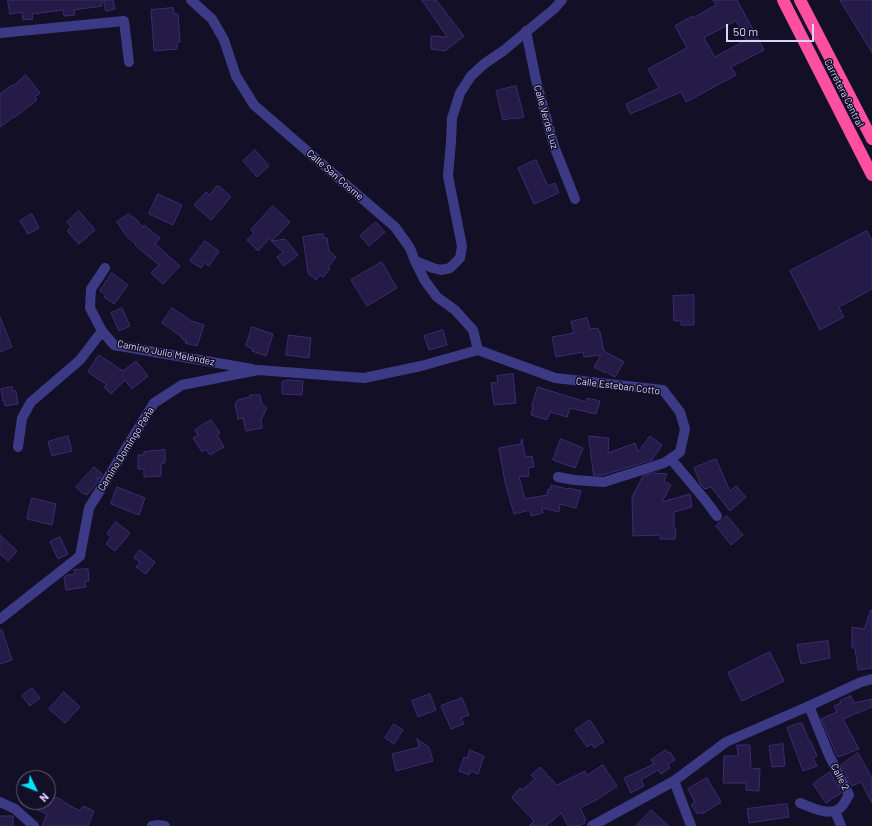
<!DOCTYPE html>
<html>
<head>
<meta charset="utf-8">
<style>
  body { margin:0 }
  #map { position:relative; width:872px; height:826px; overflow:hidden; background:#130f26; font-family:Barlow,sans-serif }
  canvas { display:block }
  .north { position:absolute; left:16px; top:770px; width:40px; height:40px; box-sizing:border-box; background:#130f26; border:1px solid #625e7d; border-radius:50%; rotate:133deg; font-size:11px; font-weight:700; line-height:16px; text-align:center; color:#d9d4ff }
  .north::after { content:''; display:block; margin:auto; width:14px; height:18px; background:#00e5ff; clip-path:polygon(50% 0,100% 100%,50% 72%,0 100%) }
  .scale { position:absolute; left:726px; top:24px; width:88px; height:18px; box-sizing:border-box; border:2px solid #d9d4ff; border-top:0; padding-left:5px; font-size:12px; line-height:14px; white-space:nowrap; color:#d9d4ff; -webkit-text-stroke:3px #130f26; paint-order:stroke }
</style>
</head>
<body>
<div id="map">
<canvas width="872" height="826"></canvas>
<div class="north">N</div>
<div class="scale">50 m</div>
</div>
<script>
const context = document.querySelector('canvas').getContext('2d');
context.lineJoin = 'round';
function fill(path, color) {
  context.fillStyle = color;
  context.fill(path, 'evenodd');
}
function strokePath(path, color, width, dash) {
  context.strokeStyle = color;
  context.lineWidth = width;
  context.lineCap = dash ? 'butt' : 'round';
  context.setLineDash(dash || []);
  context.stroke(path);
}
function drawText(font, color, halo, rows, align = 'center') {
  context.font = font + ' Barlow,sans-serif';
  context.lineWidth = 3;
  context.setLineDash([]);
  context.textBaseline = 'middle';
  context.strokeStyle = halo;
  context.fillStyle = color;
  for (const [text, x, y, turn = 0] of rows) {
    context.save();
    context.translate(x, y);
    context.rotate((+turn || 0) * Math.PI / 180);
    context.textAlign = isNaN(turn) ? turn : align;
    if (halo) context.strokeText(text, 0, 0);
    context.fillText(text, 0, 0);
    context.restore();
  }
}
const building = new Path2D(`
  M 8,0 L 102,0 L 102,6 L 74,10 L 75,15 L 64,16 L 63,10 L 32,14 L 33,19 L 23,20 L 22,12 L 10,14 Z
  M 104,0 L 113,0 L 115,9 L 106,11 Z
  M 422,0 L 436,0 L 464,36 L 445,51 L 431,49 L 431,36 L 447,37 Z
  M 713,0 L 737,0 L 764,50 L 731,67 L 736,75 L 686,102 L 681,92 L 630,114 L 626,104 L 659,88 L 648,69 L 687,48 L 675,26 L 692,16 L 693,18 L 716,5 ZM 736,21 L 746,40 L 715,57 L 704,38 Z
  M 840,0 L 872,0 L 872,52 Z
  M 173,8 L 174,14 L 178,14 L 180,42 L 177,42 L 177,49 L 154,51 L 151,10 Z
  M 26,75 L 40,93 L 35,97 L 37,100 L 15,117 L 15,116 L 0,127 L 0,94 L 12,85 L 13,86 Z
  M 516,86 L 524,117 L 514,119 L 513,118 L 503,120 L 496,91 Z
  M 255,150 L 269,166 L 257,177 L 243,161 Z
  M 536,160 L 548,186 L 555,183 L 559,193 L 534,204 L 518,168 Z
  M 217,186 L 218,187 L 219,186 L 231,197 L 211,220 L 194,205 L 206,192 L 209,195 Z
  M 158,194 L 182,205 L 173,225 L 149,214 Z
  M 273,206 L 290,222 L 272,241 L 285,239 L 298,255 L 284,266 L 277,257 L 283,252 L 269,239 L 258,251 L 247,240 L 254,233 L 251,230 Z
  M 79,211 L 95,230 L 79,244 L 67,231 L 71,227 L 67,222 Z
  M 32,214 L 39,228 L 28,234 L 20,221 Z
  M 129,214 L 138,221 L 143,228 L 144,225 L 160,238 L 155,244 L 180,266 L 163,284 L 151,273 L 159,265 L 135,245 L 136,244 L 128,238 L 117,222 Z
  M 376,222 L 385,232 L 369,246 L 360,236 Z
  M 867,231 L 872,240 L 872,289 L 839,307 L 844,317 L 820,330 L 790,271 Z
  M 323,234 L 323,238 L 327,238 L 329,251 L 336,257 L 328,267 L 330,269 L 323,277 L 320,275 L 316,280 L 308,273 L 303,237 Z
  M 205,241 L 219,251 L 209,266 L 205,263 L 201,268 L 190,261 Z
  M 382,262 L 397,288 L 367,306 L 351,280 Z
  M 112,273 L 128,285 L 114,304 L 104,297 L 106,295 L 100,291 Z
  M 694,295 L 694,325 L 681,325 L 681,321 L 674,321 L 673,296 Z
  M 122,308 L 130,326 L 119,331 L 111,313 Z
  M 172,308 L 192,321 L 204,325 L 197,346 L 185,343 L 186,340 L 182,339 L 182,337 L 162,323 Z
  M 0,317 L 12,347 L 0,352 Z
  M 587,318 L 590,329 L 598,328 L 599,332 L 600,332 L 604,351 L 624,362 L 615,377 L 606,372 L 605,373 L 594,367 L 601,355 L 584,357 L 583,352 L 556,357 L 552,337 L 574,333 L 571,322 Z
  M 252,327 L 273,334 L 266,356 L 252,351 L 253,349 L 246,346 Z
  M 443,330 L 447,345 L 429,350 L 424,336 Z
  M 289,335 L 311,338 L 309,358 L 286,355 Z
  M 99,355 L 123,371 L 136,361 L 148,376 L 132,389 L 125,380 L 111,394 L 104,387 L 107,385 L 88,372 Z
  M 513,374 L 516,403 L 494,405 L 491,383 L 498,382 L 497,376 Z
  M 288,380 L 303,381 L 302,395 L 282,394 L 282,382 Z
  M 12,387 L 13,391 L 16,391 L 18,404 L 5,406 L 4,401 L 3,401 L 1,389 Z
  M 538,387 L 586,402 L 587,398 L 600,401 L 596,414 L 570,408 L 567,417 L 550,412 L 547,420 L 531,415 L 533,406 L 532,406 Z
  M 250,395 L 260,395 L 262,404 L 266,407 L 266,410 L 261,420 L 262,428 L 246,431 L 243,418 L 238,419 L 235,404 L 238,400 L 250,397 Z
  M 211,420 L 220,433 L 217,435 L 224,447 L 210,455 L 206,449 L 202,452 L 193,438 L 198,435 L 195,430 Z
  M 68,436 L 72,451 L 52,456 L 48,442 Z
  M 589,436 L 609,438 L 608,453 L 635,443 L 638,452 L 650,436 L 662,445 L 652,460 L 603,475 L 594,475 Z
  M 522,439 L 525,457 L 532,456 L 534,467 L 528,468 L 529,476 L 519,477 L 525,499 L 547,495 L 548,489 L 550,490 L 551,485 L 568,489 L 569,488 L 581,491 L 576,508 L 560,504 L 559,512 L 542,508 L 543,513 L 531,516 L 530,510 L 514,514 L 505,482 L 499,448 L 520,444 Z
  M 561,439 L 583,448 L 575,468 L 553,460 Z
  M 165,450 L 165,463 L 161,464 L 161,476 L 144,477 L 144,469 L 138,469 L 138,455 L 144,455 L 144,452 Z
  M 716,459 L 730,491 L 736,486 L 746,497 L 730,511 L 711,487 L 705,489 L 701,485 L 694,468 Z
  M 94,467 L 102,474 L 100,478 L 96,478 L 99,479 L 94,487 L 87,495 L 82,493 L 76,487 Z
  M 654,473 L 667,474 L 664,481 L 671,485 L 662,502 L 690,494 L 692,507 L 674,512 L 674,529 L 676,529 L 675,539 L 660,539 L 660,535 L 633,536 L 632,497 L 643,476 Z
  M 117,487 L 145,498 L 139,515 L 111,504 Z
  M 32,498 L 56,504 L 52,525 L 27,519 Z
  M 727,516 L 743,535 L 731,545 L 716,526 Z
  M 116,522 L 130,533 L 115,551 L 106,544 L 111,537 L 107,534 Z
  M 0,535 L 17,551 L 8,561 L 0,554 Z
  M 60,537 L 68,554 L 58,559 L 50,542 Z
  M 140,550 L 155,562 L 146,574 L 136,567 L 140,562 L 134,558 Z
  M 88,569 L 89,581 L 85,581 L 86,587 L 66,590 L 64,577 L 67,575 L 75,574 L 74,570 Z
  M 871,610 L 872,611 L 872,668 L 858,670 L 855,648 L 852,648 L 852,627 L 864,629 Z
  M 0,630 L 2,630 L 12,660 L 0,664 Z
  M 828,641 L 830,658 L 801,664 L 797,645 Z
  M 770,652 L 784,681 L 742,701 L 728,673 Z
  M 32,688 L 40,698 L 30,706 L 22,696 Z
  M 64,692 L 80,707 L 65,723 L 49,709 Z
  M 430,694 L 436,710 L 418,717 L 412,701 Z
  M 851,696 L 854,703 L 872,699 L 872,707 L 843,719 L 859,749 L 838,757 L 833,747 L 821,719 L 837,712 L 834,706 L 841,703 L 840,701 Z
  M 462,698 L 469,715 L 461,718 L 464,724 L 451,729 L 441,706 Z
  M 590,720 L 604,742 L 594,748 L 592,744 L 587,747 L 575,730 Z
  M 799,723 L 802,723 L 809,740 L 810,740 L 817,756 L 813,758 L 817,766 L 803,771 L 787,728 Z
  M 394,724 L 403,730 L 394,744 L 385,738 Z
  M 417,739 L 429,747 L 433,761 L 396,771 L 392,754 L 419,747 Z
  M 783,744 L 785,766 L 772,767 L 769,746 Z
  M 737,745 L 750,745 L 751,768 L 760,769 L 759,791 L 746,790 L 746,783 L 723,783 L 724,756 L 738,756 Z
  M 470,750 L 484,756 L 478,774 L 471,771 L 469,775 L 459,771 L 464,757 L 467,758 Z
  M 666,750 L 668,753 L 670,752 L 675,760 L 668,764 L 670,768 L 661,774 L 658,770 L 641,780 L 644,786 L 631,793 L 624,778 L 654,764 L 651,760 Z
  M 858,753 L 872,778 L 872,803 L 861,782 L 852,786 L 841,765 Z
  M 603,765 L 617,786 L 598,799 L 580,808 L 586,820 L 584,821 L 585,823 L 578,826 L 568,826 L 561,813 L 546,826 L 529,826 L 534,821 L 514,800 L 512,797 L 520,788 L 522,790 L 535,779 L 531,775 L 540,767 L 557,785 L 585,771 L 587,775 Z
  M 830,772 L 841,793 L 826,803 L 813,784 Z
  M 707,778 L 721,802 L 702,814 L 701,812 L 697,814 L 691,805 L 695,802 L 688,789 Z
  M 48,794 L 62,800 L 62,801 L 80,811 L 83,806 L 94,811 L 88,826 L 42,826 L 47,814 L 20,802 L 48,802 Z
  M 787,804 L 789,817 L 749,823 L 747,809 Z
  M 651,810 L 669,826 L 636,826 Z
  M 0,816 L 13,816 L 13,826 L 0,826 Z`);
const street = new Path2D(`
  M 191,0 L 212,19 L 224,40 L 236,76 L 254,105 L 395,227 L 410,248 L 415,261 L 425,281 L 437,297 L 455,310 L 473,330 L 478,350
  M 526,31 L 536,80 L 554,146 L 575,199
  M 0,33 L 124,21 L 129,62
  M 415,261 L 433,268 L 441,270 L 450,268 L 460,258 L 462,246 L 448,176 L 451,142 L 452,118 L 460,93 L 471,76 L 484,64 L 503,51 L 554,9 L 562,0
  M 105,268 L 91,289 L 90,308 L 102,331 L 114,345 L 252,369
  M 478,350 L 555,378 L 663,390 L 680,412 L 685,429 L 680,452 L 664,463 L 604,482 L 574,480 L 558,477
  M 18,447 L 22,418 L 31,402 L 80,360 L 102,331
  M 671,459 L 706,501 L 717,516
  M 0,619 L 80,556 L 89,508 L 154,403 L 182,385 L 258,370 L 364,378 L 421,366 L 478,350
  M 674,781 L 691,826
  M 0,802 L 15,809 L 34,826
  M 800,803 C 811,807 829,817 840,808 C 844,805 846,799 849,795 L 829,755 L 809,706
  M 835,811 L 841,826
  M 152,826 L 158,825 L 165,826
  M 592,826 L 674,781 L 726,742 L 809,706 L 861,682 L 872,679`);
const highway = new Path2D(`
  M 783,0 L 872,175
  M 800,0 L 872,139`);
const streetNames = [
  ["Carretera Central",844,93,63],
  ["Calle Verde Luz",546,117,74],
  ["Calle San Cosme",335,175,41],
  ["Camino Julio Meléndez",166,353,11],
  ["Calle Esteban Cotto",618,386,7],
  ["Camino Domingo Peña",126,449,-58],
  ["Calle 2",840,777,63]
];
fill(building, '#241b47');
strokePath(building, '#3b2d73', 1);
strokePath(street, '#3d3a85', 10);
strokePath(highway, '#ff4fa3', 12);
drawText('10px', '#d9d4ff', '#130f26', streetNames);
</script>
</body>
</html>
